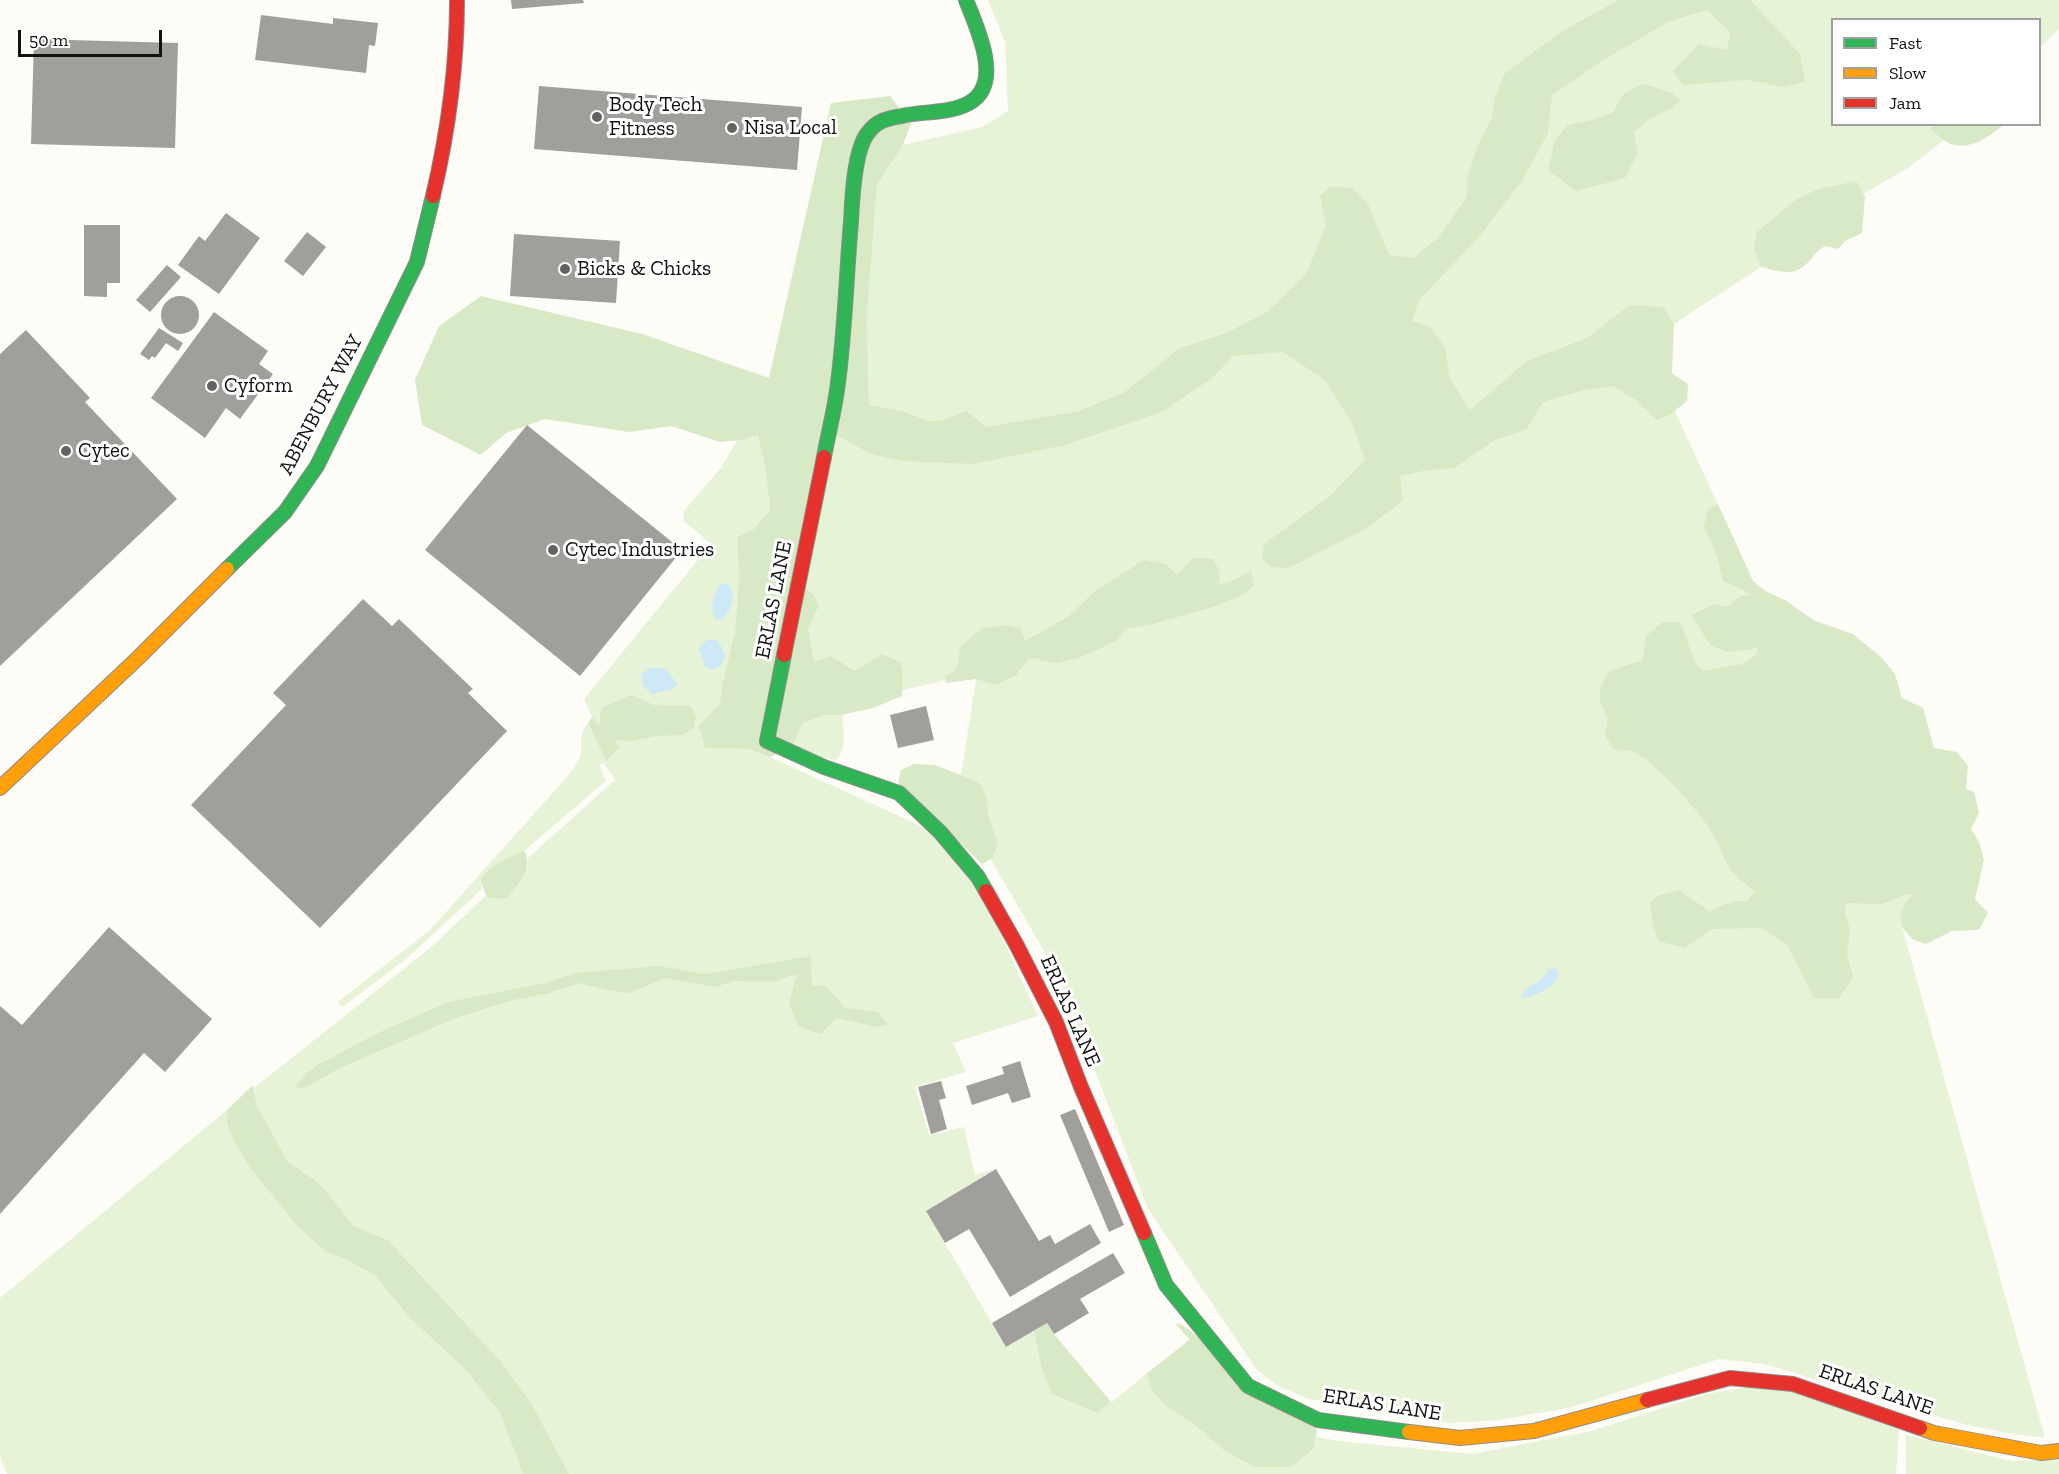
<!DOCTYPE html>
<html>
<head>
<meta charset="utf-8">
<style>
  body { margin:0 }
  #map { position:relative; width:2059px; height:1474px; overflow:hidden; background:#fdfcf7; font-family:"Zilla Slab",serif }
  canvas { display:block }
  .legend { position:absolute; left:1831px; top:18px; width:210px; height:108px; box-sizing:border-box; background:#fff; border:2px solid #a0a0a0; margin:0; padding:8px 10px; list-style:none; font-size:18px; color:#111 }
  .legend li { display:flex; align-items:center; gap:12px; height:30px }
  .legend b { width:30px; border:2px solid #a0a0a0 }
  .scale { position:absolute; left:18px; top:30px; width:144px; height:27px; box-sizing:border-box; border:3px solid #111; border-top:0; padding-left:8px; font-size:18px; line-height:21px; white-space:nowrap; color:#111; -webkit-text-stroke:4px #fff; paint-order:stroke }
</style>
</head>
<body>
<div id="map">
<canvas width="2059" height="1474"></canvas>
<ul class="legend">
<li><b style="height:8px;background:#30b455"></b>Fast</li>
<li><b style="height:8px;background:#ff9f0a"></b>Slow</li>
<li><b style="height:8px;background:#e5322d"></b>Jam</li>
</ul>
<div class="scale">50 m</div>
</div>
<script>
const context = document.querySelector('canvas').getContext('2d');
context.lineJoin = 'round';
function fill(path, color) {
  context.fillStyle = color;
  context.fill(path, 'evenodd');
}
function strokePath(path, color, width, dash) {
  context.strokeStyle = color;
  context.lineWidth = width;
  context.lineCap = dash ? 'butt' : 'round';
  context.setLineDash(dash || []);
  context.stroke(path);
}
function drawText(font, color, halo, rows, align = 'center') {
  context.font = font + ' "Zilla Slab",serif';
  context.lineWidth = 6;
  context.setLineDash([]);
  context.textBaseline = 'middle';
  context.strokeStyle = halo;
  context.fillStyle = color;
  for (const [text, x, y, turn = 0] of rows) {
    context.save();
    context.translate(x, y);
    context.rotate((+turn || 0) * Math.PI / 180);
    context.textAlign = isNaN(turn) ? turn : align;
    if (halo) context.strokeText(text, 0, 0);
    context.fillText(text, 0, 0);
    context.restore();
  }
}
const green = new Path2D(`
  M 988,0 L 2059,0 L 2059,29 L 2040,47 L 2040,20 L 1832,20 L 1832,124 L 1959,125 L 1944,140 L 1908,168 L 1863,194 L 1761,267 L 1674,324 L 1563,361 L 1661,381 L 1753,581 L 1803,622 L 1758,639 L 1850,930 L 1845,912 L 1846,903 C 1857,903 1870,905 1881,904 C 1893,902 1902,894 1914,894 L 1900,917 L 1902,927 L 2045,1438 L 2007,1433 L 1967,1425 L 1764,1364 L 1719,1359 L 1569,1408 L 1498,1420 L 1450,1423 L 1309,1399 L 1278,1386 L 1257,1370 L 1148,1209 L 1059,977 L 957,801 L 977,673 L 842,704 C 841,721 850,748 836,760 L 794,752 L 802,586 L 835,434 L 870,441 L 867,316 L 877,185 L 903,145 L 982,127 L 1008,111 L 1005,42 Z
  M 758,435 L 766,472 L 770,510 L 754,530 L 737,537 L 739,577 L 735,631 L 722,685 L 720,703 L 700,726 L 705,748 L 748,749 L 770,757 L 936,833 L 978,885 L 1038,1016 L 953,1043 L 966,1072 L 915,1087 L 929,1135 L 964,1127 L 975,1175 L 995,1169 L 926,1211 L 1006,1347 L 1034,1331 L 1041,1366 L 1098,1413 L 1190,1339 L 1309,1435 L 1338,1441 L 1472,1454 L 1591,1431 L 1706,1394 L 1754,1386 L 1800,1393 L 1899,1430 L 1896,1474 L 569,1474 L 533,1406 L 504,1365 L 388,1240 L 354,1226 L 319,1183 L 288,1162 L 257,1106 L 254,1088 L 435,944 L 486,895 L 487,897 L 528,868 L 528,858 L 615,780 L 604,763 L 599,765 L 606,781 L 524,851 C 514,853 482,870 480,880 C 480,881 482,888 482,889 L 406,959 L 342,1007 L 338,1002 L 430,930 L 566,778 C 571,772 577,765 580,757 C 584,740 576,739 588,723 L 606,761 L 620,747 L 592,717 L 584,699 L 711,544 L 684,521 L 683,512 L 722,467 L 737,440 Z
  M 227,1110 L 227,1124 L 233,1140 L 250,1168 L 298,1227 L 326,1252 L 349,1261 L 374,1275 L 411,1319 L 468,1372 L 500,1413 L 523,1474 L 7,1474 L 0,1456 L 0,1298 Z
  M 1906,1435 L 2011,1461 L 2059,1459 L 2059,1474 L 1906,1474 Z`);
const forest = new Path2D(`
  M 1619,0 L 1750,0 L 1800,54 L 1805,82 L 1783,87 L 1747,80 L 1683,85 L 1673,71 L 1699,44 L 1727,50 L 1730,32 L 1707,10 L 1668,22 L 1605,59 L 1552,95 L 1548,133 L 1522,181 L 1477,239 L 1419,300 L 1412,321 L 1429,326 L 1446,348 L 1449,377 L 1470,410 L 1527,361 L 1587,338 L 1630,305 L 1663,307 L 1674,324 L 1672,373 L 1688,384 L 1687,401 L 1671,414 L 1657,420 L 1637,401 L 1613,386 L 1580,391 L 1543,402 L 1526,430 L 1495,440 L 1454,468 L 1423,471 L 1400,476 L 1403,501 L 1364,530 L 1289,568 L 1271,567 L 1262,559 L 1264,544 L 1330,496 L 1365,460 L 1353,425 L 1326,381 L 1283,352 L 1233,356 L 1212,378 L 1162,412 L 1065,445 L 974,464 L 902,461 L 871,454 L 835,434 L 802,586 L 813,594 L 819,605 L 808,629 L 814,662 L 831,656 L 855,671 L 882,654 L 900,662 L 903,673 L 902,696 L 873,708 L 841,715 L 825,715 L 802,723 L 793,746 L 770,757 L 748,749 L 705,748 L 699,726 L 720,703 L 722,685 L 735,631 L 739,577 L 737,537 L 754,529 L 770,510 L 766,472 L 758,435 L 741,440 L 720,442 L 671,426 L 629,432 L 545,419 L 506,433 L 481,455 L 422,425 L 415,380 L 439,326 L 481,296 L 642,334 L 769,378 L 831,103 L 890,96 L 911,123 L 903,145 L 877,185 L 867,316 L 869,405 L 902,411 L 929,421 L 940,421 L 966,411 L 986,427 L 1079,411 L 1125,392 L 1180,348 L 1226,333 L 1267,312 L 1306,274 L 1326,226 L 1320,196 L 1331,186 L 1352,188 L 1368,204 L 1389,255 L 1413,258 L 1438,238 L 1467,197 L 1467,179 L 1478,145 L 1492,118 L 1495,98 L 1504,74 L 1562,31 Z
  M 1644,84 L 1672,93 L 1680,101 L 1671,109 L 1651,118 L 1634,132 L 1638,152 L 1625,178 L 1576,191 L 1548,170 L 1555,140 L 1568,125 L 1592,120 L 1614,112 C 1622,93 1624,91 1644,84 Z
  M 1931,125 L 1931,124 L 2003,125 C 1989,137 1972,150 1951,144 C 1945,142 1937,134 1931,130 Z
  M 1856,181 L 1865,197 L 1862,233 L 1845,241 L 1838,249 L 1825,246 C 1813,253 1813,259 1804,266 C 1792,277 1775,270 1761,267 L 1754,248 L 1757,232 L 1797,199 L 1818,189 Z
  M 1718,504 L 1753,581 L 1765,591 L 1785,600 L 1815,621 L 1853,634 L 1881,657 L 1895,674 L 1902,698 L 1923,708 L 1934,748 L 1957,752 L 1968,766 L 1966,789 L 1974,792 L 1979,813 L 1971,829 L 1979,842 L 1984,860 L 1975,899 L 1988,913 L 1979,930 L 1952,931 L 1926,944 L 1912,939 L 1902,927 L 1900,917 L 1904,905 L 1913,894 C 1902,894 1893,902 1881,904 C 1870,905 1857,903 1846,903 L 1845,912 L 1850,930 L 1847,953 L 1853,977 L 1839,998 L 1814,998 L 1788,946 L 1762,928 L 1712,929 L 1685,948 L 1658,941 L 1653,925 L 1650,903 L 1657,896 L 1679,890 L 1709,911 L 1734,901 L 1747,901 L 1755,891 C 1744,883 1733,875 1726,862 C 1722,854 1720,845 1715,837 C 1700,812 1661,768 1636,753 C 1630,750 1620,750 1613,749 L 1605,735 L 1608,718 C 1596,696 1597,693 1609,671 L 1643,660 L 1646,636 L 1663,622 L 1680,622 C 1688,639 1690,658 1702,671 L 1743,664 L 1757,654 L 1757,648 L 1728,652 L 1711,646 L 1691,615 L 1714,604 L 1727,607 L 1741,596 L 1753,595 L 1723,581 L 1717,556 L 1704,527 L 1708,509 Z
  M 1193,558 L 1213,559 L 1220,572 L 1219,584 L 1232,581 L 1251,570 L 1254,585 L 1243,595 L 1219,605 L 1153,624 L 1126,629 L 1116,641 L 1079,658 L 1056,663 L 1029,658 L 1016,675 L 996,685 L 976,679 L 946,683 L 945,676 L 956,670 L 961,646 L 982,628 L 1007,625 L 1021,629 L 1025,641 L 1069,616 L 1095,591 L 1144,560 L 1166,564 L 1177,575 Z
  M 631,695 L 654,705 L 691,706 L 696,717 L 694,728 L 682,735 L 656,736 L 631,741 L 614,740 L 620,747 L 606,761 L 588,723 L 592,717 L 600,725 L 600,715 L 603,707 Z
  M 914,764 L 935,765 L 978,782 L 986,795 L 988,815 L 998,844 L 992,858 L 982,864 L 898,783 L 901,770 Z
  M 524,851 C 535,869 517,883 507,898 L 497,899 L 487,897 L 480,880 C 486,868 511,854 524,851 Z
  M 811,956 L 812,985 L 826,986 L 845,1008 L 878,1012 L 888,1025 L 877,1027 L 837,1018 L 820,1034 L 798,1026 L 789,1003 L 797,974 L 772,982 L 734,981 L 715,987 L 665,978 L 630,993 L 607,990 L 579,983 L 546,994 L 513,1000 L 453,1019 L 340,1068 L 305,1088 L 294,1087 L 308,1072 L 321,1063 L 376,1034 L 448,1002 L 544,983 L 575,973 L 659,966 L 706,974 Z
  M 253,1085 L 257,1106 L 288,1162 L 319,1183 L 354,1226 L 388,1240 L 504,1365 L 533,1406 L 569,1474 L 523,1474 L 500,1413 L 468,1372 L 411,1319 L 374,1275 L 349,1261 L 326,1252 L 298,1227 L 250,1168 L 233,1140 L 227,1124 L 227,1110 Z
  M 1047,1323 L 1054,1334 L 1111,1402 L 1098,1413 L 1052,1394 L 1041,1366 L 1034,1331 Z
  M 1175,1323 L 1184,1326 L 1317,1430 L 1313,1449 L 1291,1467 L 1254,1467 L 1224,1450 L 1194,1424 L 1165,1405 L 1151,1389 L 1147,1373 L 1190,1340 Z`);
const water = new Path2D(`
  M 728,583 C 737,597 732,608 722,620 L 715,619 C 709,607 714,596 719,585 Z
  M 715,639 L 721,646 L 725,656 L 721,666 L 713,669 L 705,667 L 699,647 L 707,640 Z
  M 651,668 L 666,669 L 678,685 L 672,689 L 652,694 L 643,686 L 641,674 Z
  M 1556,968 L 1559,975 C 1551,991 1537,994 1521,999 C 1523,988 1530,987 1539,981 C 1543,978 1546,973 1549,969 Z`);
const building = new Path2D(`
  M 511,0 L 583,0 L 584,3 L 512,9 Z
  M 261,15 L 333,24 L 333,18 L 378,23 L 375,46 L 369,45 L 366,73 L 255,60 Z
  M 34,39 L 178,43 L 175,148 L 31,144 Z
  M 539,86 L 802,107 L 797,170 L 534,149 Z
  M 226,213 L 260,238 L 219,294 L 178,265 L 199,236 L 205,241 Z
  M 84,225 L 120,225 L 120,283 L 107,283 L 107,297 L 84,296 Z
  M 307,232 L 326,247 L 303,276 L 284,261 Z
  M 514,234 L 620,241 L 616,303 L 510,296 Z
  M 167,265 L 181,277 L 150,312 L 136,300 Z
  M161 315a19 19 0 1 1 38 0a19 19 0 1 1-38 0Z
  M 214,312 L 268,351 L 259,364 L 273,374 L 240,419 L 226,408 L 205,438 L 151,398 Z
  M 159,328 L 183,343 L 178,351 L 166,343 L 155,358 L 152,356 L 149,360 L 140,354 Z
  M 26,330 L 90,398 L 85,402 L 177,499 L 0,666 L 0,354 Z
  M 527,425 L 682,550 L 580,676 L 425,550 Z
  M 363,599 L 392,626 L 399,619 L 473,689 L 468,693 L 507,731 L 320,928 L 191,805 L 286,705 L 273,693 Z
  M 926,706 L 934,740 L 898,748 L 890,715 Z
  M 109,927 L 212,1019 L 165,1072 L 144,1053 L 0,1214 L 0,1006 L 22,1025 Z
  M 1020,1061 L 1031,1097 L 1012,1103 L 1008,1093 L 972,1105 L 966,1086 L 1004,1074 L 1002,1067 Z
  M 941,1081 L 946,1098 L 939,1100 L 947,1129 L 931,1134 L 918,1087 Z
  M 1075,1109 L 1124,1225 L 1109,1232 L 1060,1115 Z
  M 996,1169 L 1039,1241 L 1050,1235 L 1055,1244 L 1090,1224 L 1101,1243 L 1010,1297 L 969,1229 L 945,1243 L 926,1211 Z
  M 1113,1253 L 1125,1273 L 1080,1299 L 1089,1313 L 1054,1334 L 1047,1323 L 1006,1347 L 992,1323 Z`);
const fast = new Path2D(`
  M 824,457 C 828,435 834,412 837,390 C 845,335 846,278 851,222 C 852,200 854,152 867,134 C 877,120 886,119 902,116 C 923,111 949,114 969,103 C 1004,84 977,28 966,0
  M 227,569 L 285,512 L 317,466 L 417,262 L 433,196
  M 784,655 L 767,741 L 824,767 L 899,793 L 940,832 L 978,877 L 986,891
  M 1144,1233 L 1166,1285 L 1248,1386 L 1318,1420 L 1409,1432`);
const slow = new Path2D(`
  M 0,788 L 138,658 L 227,569
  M 1920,1428 L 1934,1433 L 2041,1453 L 2059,1451
  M 1409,1432 L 1460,1438 L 1534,1431 L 1647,1400`);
const jam = new Path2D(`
  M 433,196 C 448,132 457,66 457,0
  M 784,655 L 824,457
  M 986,891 L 1016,944 L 1056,1022 L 1081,1087 L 1144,1233
  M 1647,1400 L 1730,1378 L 1793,1384 L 1920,1428`);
const markers = [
  [597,117,6,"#646362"],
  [732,128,6,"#646362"],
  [565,269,6,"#646362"],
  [212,386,6,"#646362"],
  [66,451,6,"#646362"],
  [553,550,6,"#646362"]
];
const poiNames = [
  ["Body Tech",609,105],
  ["Fitness",609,129],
  ["Nisa Local",744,128],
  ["Bicks & Chicks",577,269],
  ["Cyform",224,386],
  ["Cytec",78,451],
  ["Cytec Industries",565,550]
];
const streetNames = [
  ["ABENBURY WAY",321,405,-62],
  ["ERLAS LANE",774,600,-79],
  ["ERLAS LANE",1070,1011,66],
  ["ERLAS LANE",1876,1390,19],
  ["ERLAS LANE",1382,1405,9]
];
fill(green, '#e7f3d7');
fill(forest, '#d8eac5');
fill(water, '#cde8f7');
fill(building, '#a19f9c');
strokePath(fast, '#8e8d8b', 16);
strokePath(slow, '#8e8d8b', 16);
strokePath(jam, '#8e8d8b', 16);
strokePath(fast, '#30b455', 14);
strokePath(slow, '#ff9f0a', 14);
strokePath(jam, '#e5322d', 14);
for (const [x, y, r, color] of markers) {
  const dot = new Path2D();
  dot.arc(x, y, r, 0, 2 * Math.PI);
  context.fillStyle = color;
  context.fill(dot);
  strokePath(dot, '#fff', 2);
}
drawText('21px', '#111', '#fff', poiNames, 'left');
drawText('21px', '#111', '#fff', streetNames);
</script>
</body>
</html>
